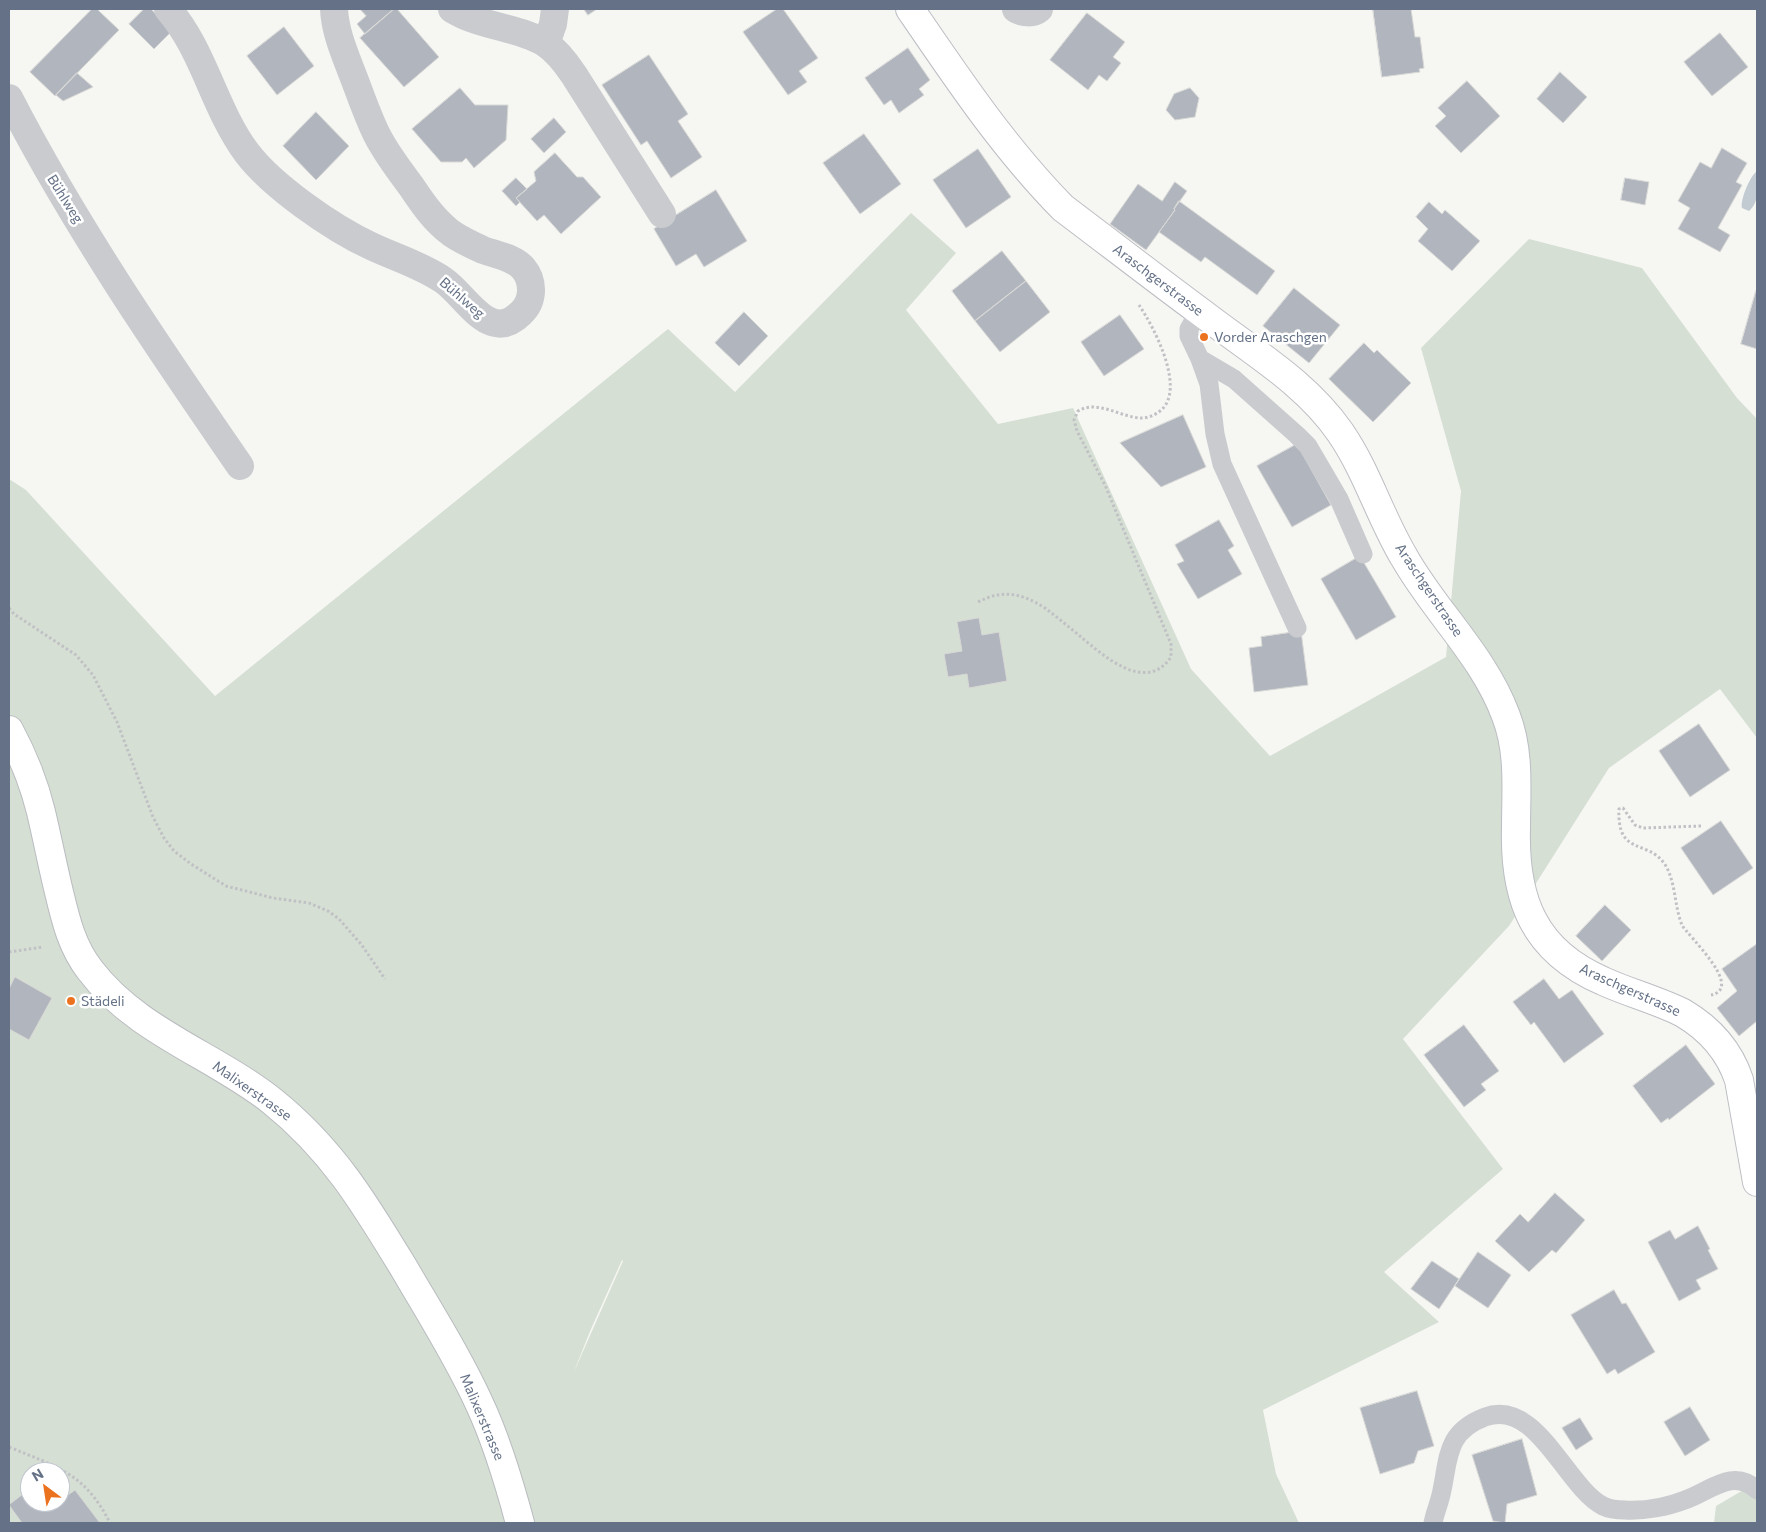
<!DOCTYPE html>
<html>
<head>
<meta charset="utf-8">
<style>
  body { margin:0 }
  #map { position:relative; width:1766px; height:1532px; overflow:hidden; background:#f6f7f3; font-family:Commissioner,sans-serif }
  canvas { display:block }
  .frame { position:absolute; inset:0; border:10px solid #647186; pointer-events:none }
  .north { position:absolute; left:20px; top:1462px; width:50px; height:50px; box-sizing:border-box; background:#fff; border:1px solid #c1c6cf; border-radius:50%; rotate:329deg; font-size:14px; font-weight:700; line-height:20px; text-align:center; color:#647186 }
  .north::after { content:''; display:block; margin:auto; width:18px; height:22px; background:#eb721f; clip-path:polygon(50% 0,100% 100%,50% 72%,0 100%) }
</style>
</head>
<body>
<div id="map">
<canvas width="1766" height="1532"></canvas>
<div class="frame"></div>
<div class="north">N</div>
</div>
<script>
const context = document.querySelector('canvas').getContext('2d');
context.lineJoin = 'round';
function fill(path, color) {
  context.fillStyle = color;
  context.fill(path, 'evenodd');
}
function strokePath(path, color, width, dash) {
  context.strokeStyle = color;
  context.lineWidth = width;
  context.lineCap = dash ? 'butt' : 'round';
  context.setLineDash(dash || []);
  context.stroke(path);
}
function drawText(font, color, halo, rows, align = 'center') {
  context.font = font + ' Commissioner,sans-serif';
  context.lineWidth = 5;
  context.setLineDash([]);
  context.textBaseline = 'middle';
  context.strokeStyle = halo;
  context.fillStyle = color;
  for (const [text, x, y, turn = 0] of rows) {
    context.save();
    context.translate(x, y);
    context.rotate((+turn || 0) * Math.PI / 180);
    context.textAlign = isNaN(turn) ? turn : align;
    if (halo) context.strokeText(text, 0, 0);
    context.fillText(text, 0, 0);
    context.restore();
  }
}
const green = new Path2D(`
  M 911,213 L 956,253 L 906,310 L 998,424 L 1073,408 L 1191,669 L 1270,756 L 1446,657 L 1461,491 L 1421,348 L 1529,239 L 1642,268 L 1737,398 L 1757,419 L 1757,738 L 1720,689 L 1609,768 L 1509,926 L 1403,1039 L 1503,1169 L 1384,1272 L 1439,1322 L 1263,1410 L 1276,1474 L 1299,1523 L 9,1523 L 9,479 L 26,490 L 215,696 L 668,329 L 735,392 ZM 622,1260 L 623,1261 L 573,1374 L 591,1329 ZM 30,1472 L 60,1472 L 60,1502 L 30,1502 Z
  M 1757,1482 L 1757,1523 L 1714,1523 L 1716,1506 Z`);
const water = new Path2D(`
  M 1757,171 C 1758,185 1760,202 1749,211 L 1742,208 C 1740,200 1750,176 1757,171 Z`);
const building = new Path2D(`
  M 92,9 L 97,9 L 119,30 L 55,96 L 30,72 Z
  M 144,9 L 151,9 L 167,26 L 170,33 L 154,49 L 129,24 Z
  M 360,9 L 394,9 L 365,34 L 357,24 L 366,16 Z
  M 394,9 L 397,9 L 439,57 L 404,87 L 360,38 Z
  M 584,9 L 597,9 L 588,15 Z
  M 777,9 L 783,9 L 818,58 L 799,71 L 807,82 L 788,95 L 743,32 Z
  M 1373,9 L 1411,9 L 1415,37 L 1420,37 L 1424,68 L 1419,69 L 1420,72 L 1382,77 Z
  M 1087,13 L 1125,42 L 1113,57 L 1121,63 L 1107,81 L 1099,75 L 1088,90 L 1050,60 Z
  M 284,27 L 314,66 L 277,95 L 247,56 Z
  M 1720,33 L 1748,67 L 1712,96 L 1684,62 Z
  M 908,48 L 930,80 L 919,89 L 924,95 L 899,113 L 891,100 L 884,105 L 865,78 Z
  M 649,55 L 688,114 L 678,121 L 702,157 L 671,178 L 647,141 L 641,145 L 602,85 Z
  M 1560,72 L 1587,97 L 1563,123 L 1537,99 Z
  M 77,73 L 93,87 L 63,101 L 56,95 Z
  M 1467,81 L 1500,116 L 1461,153 L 1435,126 L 1446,116 L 1438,108 Z
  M 460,88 L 475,105 L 508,105 L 506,140 L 474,168 L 466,158 L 462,162 L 441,162 L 412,129 Z
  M 1190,88 L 1199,98 L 1195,117 L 1175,120 L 1166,110 L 1174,94 Z
  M 316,112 L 349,146 L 316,180 L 283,146 Z
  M 554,118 L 566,132 L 544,153 L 531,139 Z
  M 864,134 L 901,184 L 860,214 L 823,163 Z
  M 1722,148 L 1747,163 L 1736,182 L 1742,185 L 1718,228 L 1730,235 L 1720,252 L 1678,229 L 1690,208 L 1678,201 L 1700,162 L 1711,168 Z
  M 978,149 L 1011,197 L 966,228 L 933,180 Z
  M 555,153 L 577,177 L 583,177 L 601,197 L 561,234 L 544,215 L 537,221 L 516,198 L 536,181 L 534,172 Z
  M 516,178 L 527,189 L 516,198 L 520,202 L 516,206 L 502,191 Z
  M 1625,178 L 1649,182 L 1645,205 L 1621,200 Z
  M 1175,182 L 1187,191 L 1174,209 L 1175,210 L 1146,250 L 1110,224 L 1138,184 L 1162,201 Z
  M 716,190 L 747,241 L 704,267 L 696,254 L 676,266 L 654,229 Z
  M 1179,201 L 1275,271 L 1257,295 L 1205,257 L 1201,262 L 1159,232 L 1175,210 L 1174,209 Z
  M 1429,202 L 1442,214 L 1445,210 L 1480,241 L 1452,271 L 1418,241 L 1428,229 L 1416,217 Z
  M 1002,251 L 1026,281 L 975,321 L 952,291 Z
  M 1026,281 L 1050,312 L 1000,352 L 975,321 Z
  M 1294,288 L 1340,325 L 1309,363 L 1263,326 Z
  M 1756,291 L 1757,292 L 1757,349 L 1741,344 Z
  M 744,312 L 768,336 L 739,366 L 715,343 Z
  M 1120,315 L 1144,349 L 1104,376 L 1081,342 Z
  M 1364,343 L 1374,353 L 1377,350 L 1411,383 L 1373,422 L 1329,379 Z
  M 1183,415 L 1206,467 L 1161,487 L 1120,443 Z
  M 1297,444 L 1331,505 L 1292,527 L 1257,466 Z
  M 1219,520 L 1234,546 L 1228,550 L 1242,574 L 1198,599 L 1177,564 L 1184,561 L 1175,545 Z
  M 1360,556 L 1396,617 L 1356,640 L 1321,579 Z
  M 979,618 L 982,635 L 999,632 L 1007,681 L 969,688 L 967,674 L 948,677 L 944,654 L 962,651 L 957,622 Z
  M 1301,631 L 1308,685 L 1254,692 L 1249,648 L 1262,646 L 1261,637 Z
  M 1699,724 L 1730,770 L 1690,797 L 1659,751 Z
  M 1721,821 L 1753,868 L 1713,895 L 1681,848 Z
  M 1605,905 L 1631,930 L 1602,961 L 1576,936 Z
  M 1757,944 L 1757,1021 L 1739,1036 L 1717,1008 L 1737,991 L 1722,969 Z
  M 15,977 L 52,998 L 29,1040 L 9,1029 L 9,989 Z
  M 1544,979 L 1559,999 L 1572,990 L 1604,1034 L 1564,1063 L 1534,1022 L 1531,1025 L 1513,1002 Z
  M 1464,1025 L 1499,1071 L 1481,1084 L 1486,1090 L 1464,1107 L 1424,1055 Z
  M 1686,1045 L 1715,1084 L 1669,1120 L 1668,1118 L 1661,1123 L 1633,1086 Z
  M 1555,1193 L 1585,1220 L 1556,1253 L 1552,1250 L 1529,1272 L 1495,1241 L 1520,1214 L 1528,1222 Z
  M 1698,1226 L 1710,1249 L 1708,1250 L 1718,1269 L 1696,1280 L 1701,1289 L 1679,1301 L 1648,1242 L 1670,1230 L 1675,1239 Z
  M 1478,1252 L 1511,1275 L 1488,1308 L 1455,1286 Z
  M 1432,1261 L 1459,1279 L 1439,1309 L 1411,1289 Z
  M 1614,1290 L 1622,1304 L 1626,1303 L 1655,1352 L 1618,1374 L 1615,1369 L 1607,1374 L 1571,1315 Z
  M 1417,1391 L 1434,1446 L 1418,1451 L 1414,1463 L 1380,1474 L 1360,1408 Z
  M 1690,1407 L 1710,1440 L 1685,1456 L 1664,1422 Z
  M 1580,1418 L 1593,1439 L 1576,1450 L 1562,1428 Z
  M 1522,1439 L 1537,1495 L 1507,1504 L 1505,1523 L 1493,1521 L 1472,1455 Z
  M 30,1489 L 30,1502 L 60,1502 L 60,1499 L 61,1500 L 75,1490 L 100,1523 L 22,1523 L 9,1505 Z`);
const path = new Path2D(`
  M 978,602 C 1003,589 1021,593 1045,608 C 1057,617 1069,627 1081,637 C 1104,656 1146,694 1171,657 L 1171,644 L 1105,485 L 1077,431 L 1074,420 L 1078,411 C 1098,399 1121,418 1142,418 C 1148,418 1155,415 1160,411 C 1187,390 1154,327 1139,305
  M 9,608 L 14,614 L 76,655 L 93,675 L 117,722 L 153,817 L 164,838 L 174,851 L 191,864 L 226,886 L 273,898 L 309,903 L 328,911 L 339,919 L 361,944 L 385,979
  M 1701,826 L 1643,828 L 1635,825 L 1623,808 L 1619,809 C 1617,856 1646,839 1664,863 C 1676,880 1674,906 1682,925 C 1687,935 1745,988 1711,995
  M 9,952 L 43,947
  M 9,1447 C 57,1467 85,1473 110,1523`);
const lane = new Path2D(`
  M 1199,311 L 1189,329 L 1189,336 L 1200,359 L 1209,384 L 1215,434 L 1222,464 L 1297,628
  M 1200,359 L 1234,379 L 1297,435 L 1308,446 L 1339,499 L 1363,554
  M 1433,1523 C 1435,1512 1440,1502 1442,1490 C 1449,1457 1446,1432 1485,1417 C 1537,1398 1565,1486 1603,1506 C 1609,1509 1618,1510 1625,1510 C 1644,1511 1667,1507 1685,1500 C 1709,1492 1733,1467 1757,1490`);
const street = new Path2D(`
  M 168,9 C 204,50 214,109 247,153 C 272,186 332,228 371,246 C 394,257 421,265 443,280 C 466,295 489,345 521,313 C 534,301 534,281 523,268 C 513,257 496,255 483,250 C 472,245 461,240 451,233 C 434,220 423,204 411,186 C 399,170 386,153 377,135 C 367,115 360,93 352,73 C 344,52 335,31 334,9
  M 452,9 C 481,27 516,26 545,43 C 557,51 566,63 574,75 L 662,214
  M 1016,9 C 1023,13 1033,14 1039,9
  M 546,44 L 553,24 L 555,9
  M 9,98 C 75,226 158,347 240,466`);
const secondary = new Path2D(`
  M 910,9 C 957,78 1004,148 1063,208 C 1112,245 1161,283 1210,319 C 1256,354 1307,384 1340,432 C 1367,471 1380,517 1404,557 C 1435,612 1484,656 1506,716 C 1520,752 1516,791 1516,828 C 1514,900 1534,951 1603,981 C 1629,993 1657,1000 1683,1013 C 1710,1029 1729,1050 1739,1080 L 1757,1182`);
const primary = new Path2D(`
  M 9,730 C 23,756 34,783 41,812 C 47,837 52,863 58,888 C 65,917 71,946 90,970 C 136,1031 214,1055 272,1101 C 333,1150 365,1204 405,1270 C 430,1313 458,1357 479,1403 C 497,1441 509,1482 520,1523`);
const markers = [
  [1204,337,5,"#eb721f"],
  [71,1001,5,"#eb721f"]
];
const streetNames = [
  ["Bühlweg",65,199,58],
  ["Araschgerstrasse",1158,280,37],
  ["Bühlweg",462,298,41],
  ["Araschgerstrasse",1429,590,56],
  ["Araschgerstrasse",1630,990,24],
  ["Malixerstrasse",252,1091,35],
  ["Malixerstrasse",482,1417,67]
];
const poiNames = [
  ["Vorder Araschgen",1214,337],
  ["Städeli",81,1001]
];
fill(green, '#d6dfd4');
fill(water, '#c2cbd1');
fill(building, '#b1b6be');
strokePath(building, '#d8d8d6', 1);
strokePath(secondary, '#bbbec3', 30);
strokePath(primary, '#b9bcc0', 30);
strokePath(path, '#c0c1c4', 3, [2.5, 2.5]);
strokePath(lane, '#c9cbcf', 19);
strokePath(street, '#c9cbcf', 28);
strokePath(secondary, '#fff', 28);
strokePath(primary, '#fff', 28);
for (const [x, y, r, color] of markers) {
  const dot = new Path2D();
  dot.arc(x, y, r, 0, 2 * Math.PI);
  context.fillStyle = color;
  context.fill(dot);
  strokePath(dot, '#fff', 2);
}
drawText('14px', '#647186', '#fff', streetNames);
drawText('14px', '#647186', '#fff', poiNames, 'left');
</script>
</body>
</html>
